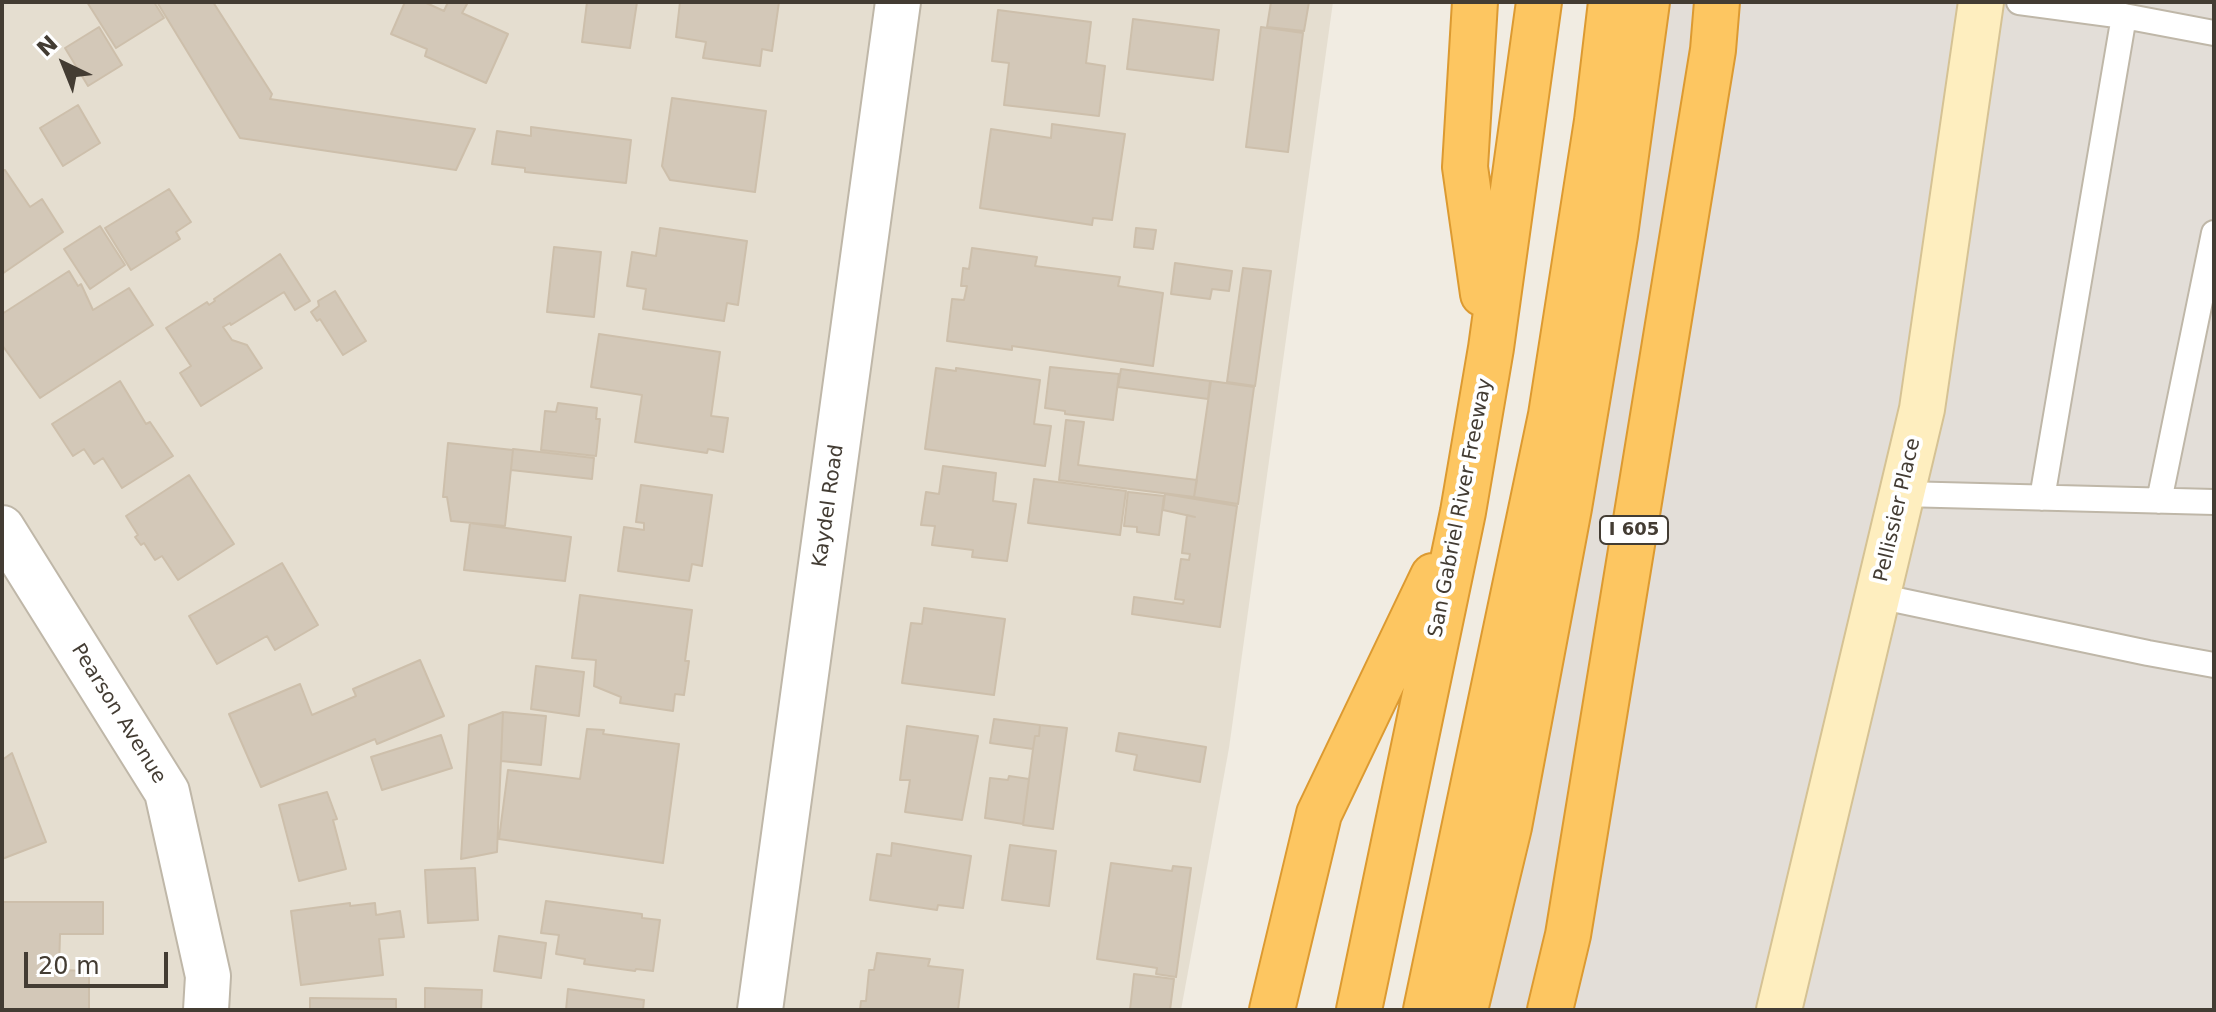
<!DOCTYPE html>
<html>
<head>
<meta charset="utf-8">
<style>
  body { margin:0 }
  #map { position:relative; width:2216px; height:1012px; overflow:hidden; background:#f1ece2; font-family:"DejaVu Sans",sans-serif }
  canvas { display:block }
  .frame { position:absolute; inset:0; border:4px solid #433c33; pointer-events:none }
  .north { position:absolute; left:24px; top:24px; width:80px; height:80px; -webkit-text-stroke:6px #fff; paint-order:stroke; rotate:317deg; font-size:22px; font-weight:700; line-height:32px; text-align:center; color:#433c33 }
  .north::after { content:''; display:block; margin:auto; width:28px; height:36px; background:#433c33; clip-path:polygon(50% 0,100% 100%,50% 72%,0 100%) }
  .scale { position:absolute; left:24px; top:952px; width:144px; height:36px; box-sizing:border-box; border:4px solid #433c33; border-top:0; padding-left:10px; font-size:24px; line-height:28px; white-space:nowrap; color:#433c33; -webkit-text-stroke:6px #fff; paint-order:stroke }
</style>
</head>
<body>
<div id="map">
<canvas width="2216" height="1012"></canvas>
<div class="frame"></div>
<div class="north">N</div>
<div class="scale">20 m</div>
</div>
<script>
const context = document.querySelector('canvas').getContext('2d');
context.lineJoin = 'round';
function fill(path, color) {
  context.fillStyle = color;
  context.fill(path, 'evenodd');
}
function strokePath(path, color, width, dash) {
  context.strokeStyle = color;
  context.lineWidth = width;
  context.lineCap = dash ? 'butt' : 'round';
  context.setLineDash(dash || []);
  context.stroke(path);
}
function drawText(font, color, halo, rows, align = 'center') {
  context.font = font + ' "DejaVu Sans",sans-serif';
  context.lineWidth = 8;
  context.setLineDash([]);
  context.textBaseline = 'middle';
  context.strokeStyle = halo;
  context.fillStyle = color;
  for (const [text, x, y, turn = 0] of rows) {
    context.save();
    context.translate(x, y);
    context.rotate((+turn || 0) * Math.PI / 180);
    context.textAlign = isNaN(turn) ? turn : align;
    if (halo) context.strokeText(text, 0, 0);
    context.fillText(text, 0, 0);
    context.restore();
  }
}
const residential = new Path2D(`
  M 2,2 L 1333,2 L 1229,748 L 1181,1010 L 2,1010 Z`);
const industrial = new Path2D(`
  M 1619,2 L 2214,2 L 2214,1010 L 1440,1010 Z`);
const building = new Path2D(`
  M 87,2 L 154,2 L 164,18 L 116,48 Z
  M 157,2 L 213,2 L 272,94 L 270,99 L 475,129 L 456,170 L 240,138 Z
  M 405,2 L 424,2 L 444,11 L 448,2 L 463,2 L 467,4 L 462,13 L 508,34 L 486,83 L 425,56 L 427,49 L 391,34 Z
  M 587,2 L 637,2 L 630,48 L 582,42 Z
  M 680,2 L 779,2 L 772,51 L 762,49 L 760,66 L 703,58 L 706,42 L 676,37 Z
  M 1271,2 L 1309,2 L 1304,31 L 1267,27 Z
  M 998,10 L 1091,22 L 1086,63 L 1105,66 L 1099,116 L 1004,105 L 1009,63 L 992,61 Z
  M 1133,19 L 1219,30 L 1213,80 L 1127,69 Z
  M 99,27 L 122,65 L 88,86 L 65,48 Z
  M 1261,27 L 1303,33 L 1288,152 L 1246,147 Z
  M 672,98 L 766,111 L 755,192 L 670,180 L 662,166 Z
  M 78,105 L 100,143 L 63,166 L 40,128 Z
  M 1052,124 L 1125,134 L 1112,220 L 1093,218 L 1092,225 L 980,208 L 991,129 L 1051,138 Z
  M 531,127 L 631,140 L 626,183 L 525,172 L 525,168 L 492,164 L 497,131 L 531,136 Z
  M 5,170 L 30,207 L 42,199 L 63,232 L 2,274 L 2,171 Z
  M 169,189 L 191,222 L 176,232 L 180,239 L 131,270 L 105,228 Z
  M 100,226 L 125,265 L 90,289 L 64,249 Z
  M 660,228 L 747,241 L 738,305 L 727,303 L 724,321 L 643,309 L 646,289 L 627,286 L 632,252 L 656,256 Z
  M 1136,228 L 1156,230 L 1153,249 L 1134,247 Z
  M 554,247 L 601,252 L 594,317 L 547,312 Z
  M 972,248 L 1037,257 L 1035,266 L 1120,277 L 1118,286 L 1163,293 L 1153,366 L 1012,346 L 1012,350 L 947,341 L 952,299 L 964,300 L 967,286 L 961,286 L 963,268 L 969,269 Z
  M 280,254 L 310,301 L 295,310 L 284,292 L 231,325 L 230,323 L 223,327 L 232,340 L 247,345 L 262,368 L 201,406 L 180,373 L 191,366 L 166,328 L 207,302 L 209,305 L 215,301 L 214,299 Z
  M 1175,263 L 1232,271 L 1229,291 L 1212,289 L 1210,299 L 1171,294 Z
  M 1243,268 L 1271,271 L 1255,386 L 1227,382 Z
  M 69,271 L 78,286 L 81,284 L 93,310 L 129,288 L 153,325 L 40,398 L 2,345 L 2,314 Z
  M 335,291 L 366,341 L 343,355 L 320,319 L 317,321 L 311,312 L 319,306 L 318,301 Z
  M 599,334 L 720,352 L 711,416 L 728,418 L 723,452 L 708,449 L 707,453 L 635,442 L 642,395 L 591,387 Z
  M 1050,367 L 1119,374 L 1113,420 L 1065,414 L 1065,411 L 1045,408 Z
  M 936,368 L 956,371 L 956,368 L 1040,380 L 1034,424 L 1051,426 L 1045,466 L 925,449 Z
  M 1121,369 L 1210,381 L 1208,399 L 1118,387 Z
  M 120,381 L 146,424 L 150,422 L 173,456 L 122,488 L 103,458 L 94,464 L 84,449 L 73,456 L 52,424 Z
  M 1211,381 L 1254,387 L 1238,504 L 1194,497 Z
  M 558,403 L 597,408 L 596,419 L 600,419 L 596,456 L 541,450 L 545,411 L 556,412 Z
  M 1066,420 L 1084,422 L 1078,465 L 1197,480 L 1194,497 L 1059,480 Z
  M 448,443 L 513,450 L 505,526 L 451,521 L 447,497 L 443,497 Z
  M 513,449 L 594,458 L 592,479 L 511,470 Z
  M 943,466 L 996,473 L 993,501 L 1016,504 L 1007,561 L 972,557 L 973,550 L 932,545 L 935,526 L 921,525 L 926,492 L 939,494 Z
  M 189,475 L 234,544 L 178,580 L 162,556 L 155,560 L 144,543 L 141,545 L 135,537 L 138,535 L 126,516 Z
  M 1034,479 L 1126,491 L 1120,535 L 1028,523 Z
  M 641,485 L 712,495 L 702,566 L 692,564 L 689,581 L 618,571 L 624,527 L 644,530 L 644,523 L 636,522 Z
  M 1128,492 L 1164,496 L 1159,535 L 1137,532 L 1137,527 L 1124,526 Z
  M 1165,494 L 1237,506 L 1220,627 L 1132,614 L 1134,597 L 1183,604 L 1184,600 L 1175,599 L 1181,559 L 1189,560 L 1190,554 L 1182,553 L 1187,515 L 1195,517 L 1163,510 Z
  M 470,523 L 571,537 L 565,581 L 464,570 Z
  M 282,563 L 318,625 L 275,650 L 267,636 L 217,664 L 189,616 Z
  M 580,595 L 692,610 L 685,661 L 689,661 L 684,695 L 675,694 L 673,711 L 620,703 L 621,697 L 594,686 L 596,660 L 572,658 Z
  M 924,608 L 1005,619 L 994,695 L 902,683 L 911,623 L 922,624 Z
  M 420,660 L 444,716 L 377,744 L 375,739 L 261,787 L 229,714 L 300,684 L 312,715 L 356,696 L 353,689 Z
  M 536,666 L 584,672 L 579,716 L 531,709 Z
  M 503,712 L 546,716 L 541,765 L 501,761 Z
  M 503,712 L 497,852 L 461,859 L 469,725 Z
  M 994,719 L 1040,725 L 1039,736 L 1035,736 L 1033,749 L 990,743 Z
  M 1040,725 L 1067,728 L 1053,829 L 1023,825 L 1033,749 L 1035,736 L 1039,736 Z
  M 907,726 L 978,736 L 962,820 L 905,812 L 910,780 L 900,780 Z
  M 587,729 L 604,730 L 603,734 L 679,744 L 663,863 L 499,839 L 508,770 L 580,779 Z
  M 1119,733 L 1206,747 L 1200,782 L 1134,770 L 1137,755 L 1116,751 Z
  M 441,735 L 452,768 L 382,790 L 371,757 Z
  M 12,753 L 46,842 L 2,859 L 2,760 Z
  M 1009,776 L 1029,779 L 1023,824 L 985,818 L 990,778 L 1008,780 Z
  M 327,792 L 337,819 L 333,820 L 346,869 L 299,881 L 279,805 Z
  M 892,843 L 971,856 L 963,908 L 938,905 L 937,910 L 870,900 L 877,854 L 891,856 Z
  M 1010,845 L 1056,851 L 1049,906 L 1002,900 Z
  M 1111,863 L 1172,871 L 1173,866 L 1191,868 L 1176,977 L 1156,974 L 1157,968 L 1097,959 Z
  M 475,868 L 478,920 L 428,923 L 425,870 Z
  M 546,901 L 642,914 L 642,918 L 660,920 L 653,971 L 636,969 L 635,971 L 584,964 L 585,959 L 556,954 L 559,935 L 541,933 Z
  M 2,902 L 103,902 L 103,934 L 60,934 L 59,970 L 89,971 L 89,1010 L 2,1010 Z
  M 350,903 L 350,906 L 375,903 L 376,915 L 400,911 L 404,937 L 379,939 L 383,975 L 301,985 L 291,911 Z
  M 499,936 L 546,943 L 541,978 L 494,971 Z
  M 877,953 L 930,959 L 928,966 L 963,970 L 958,1010 L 860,1010 L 861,1001 L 866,1001 L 869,970 L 874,970 Z
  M 1134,974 L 1174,979 L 1170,1010 L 1130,1010 Z
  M 425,988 L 482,990 L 481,1010 L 425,1010 Z
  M 568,989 L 644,1000 L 643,1010 L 566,1010 Z
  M 310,998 L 396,999 L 396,1010 L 310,1010 Z`);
const service = new Path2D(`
  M 2019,2 L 2124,16
  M 1902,494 L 2214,502
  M 2042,498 L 2124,16 L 2214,33
  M 2159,501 L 2214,233
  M 1878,596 L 2148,653 L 2214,665`);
const minor = new Path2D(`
  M 2,528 L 167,792 L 208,976 L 206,1010
  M 760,1010 L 898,2`);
const secondary = new Path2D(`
  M 1779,1010 L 1922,409 L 1981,2`);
const motorway = new Path2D(`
  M 1475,2 L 1465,167 L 1483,294
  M 1272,1010 L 1319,814 L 1433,576
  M 1359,1010 L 1463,512 L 1491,348 L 1539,2
  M 1426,1010 L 1551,415 L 1597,121 L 1611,2
  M 1465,1010 L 1509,827 L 1569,508 L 1615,235 L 1647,2
  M 1550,1010 L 1568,935 L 1713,50 L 1717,2`);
const shields = [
  [1634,530,68]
];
const shieldNames = [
  ["I 605",1634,530]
];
const streetNames = [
  ["Kaydel Road",829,506,-82],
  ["San Gabriel River Freeway",1461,508,-79],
  ["Pellissier Place",1898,510,-77],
  ["Pearson Avenue",118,714,58]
];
fill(residential, '#e5ded0');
fill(industrial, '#e3ded8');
fill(building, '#d3c8b8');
strokePath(building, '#cdbfab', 2);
strokePath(service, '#bfb7a8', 28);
strokePath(minor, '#bfb7a8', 48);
strokePath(secondary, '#d5c294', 48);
strokePath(motorway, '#dc9a31', 48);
strokePath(service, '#fff', 24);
strokePath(minor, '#fff', 44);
strokePath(secondary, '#feeebf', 44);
strokePath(motorway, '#fdc661', 44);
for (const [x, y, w] of shields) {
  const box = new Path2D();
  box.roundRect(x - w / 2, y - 14, w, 28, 6);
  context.fillStyle = '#fff';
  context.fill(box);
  strokePath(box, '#433c33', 2);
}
drawText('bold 18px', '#433c33', null, shieldNames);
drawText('20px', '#433c33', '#fff', streetNames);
</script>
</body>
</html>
